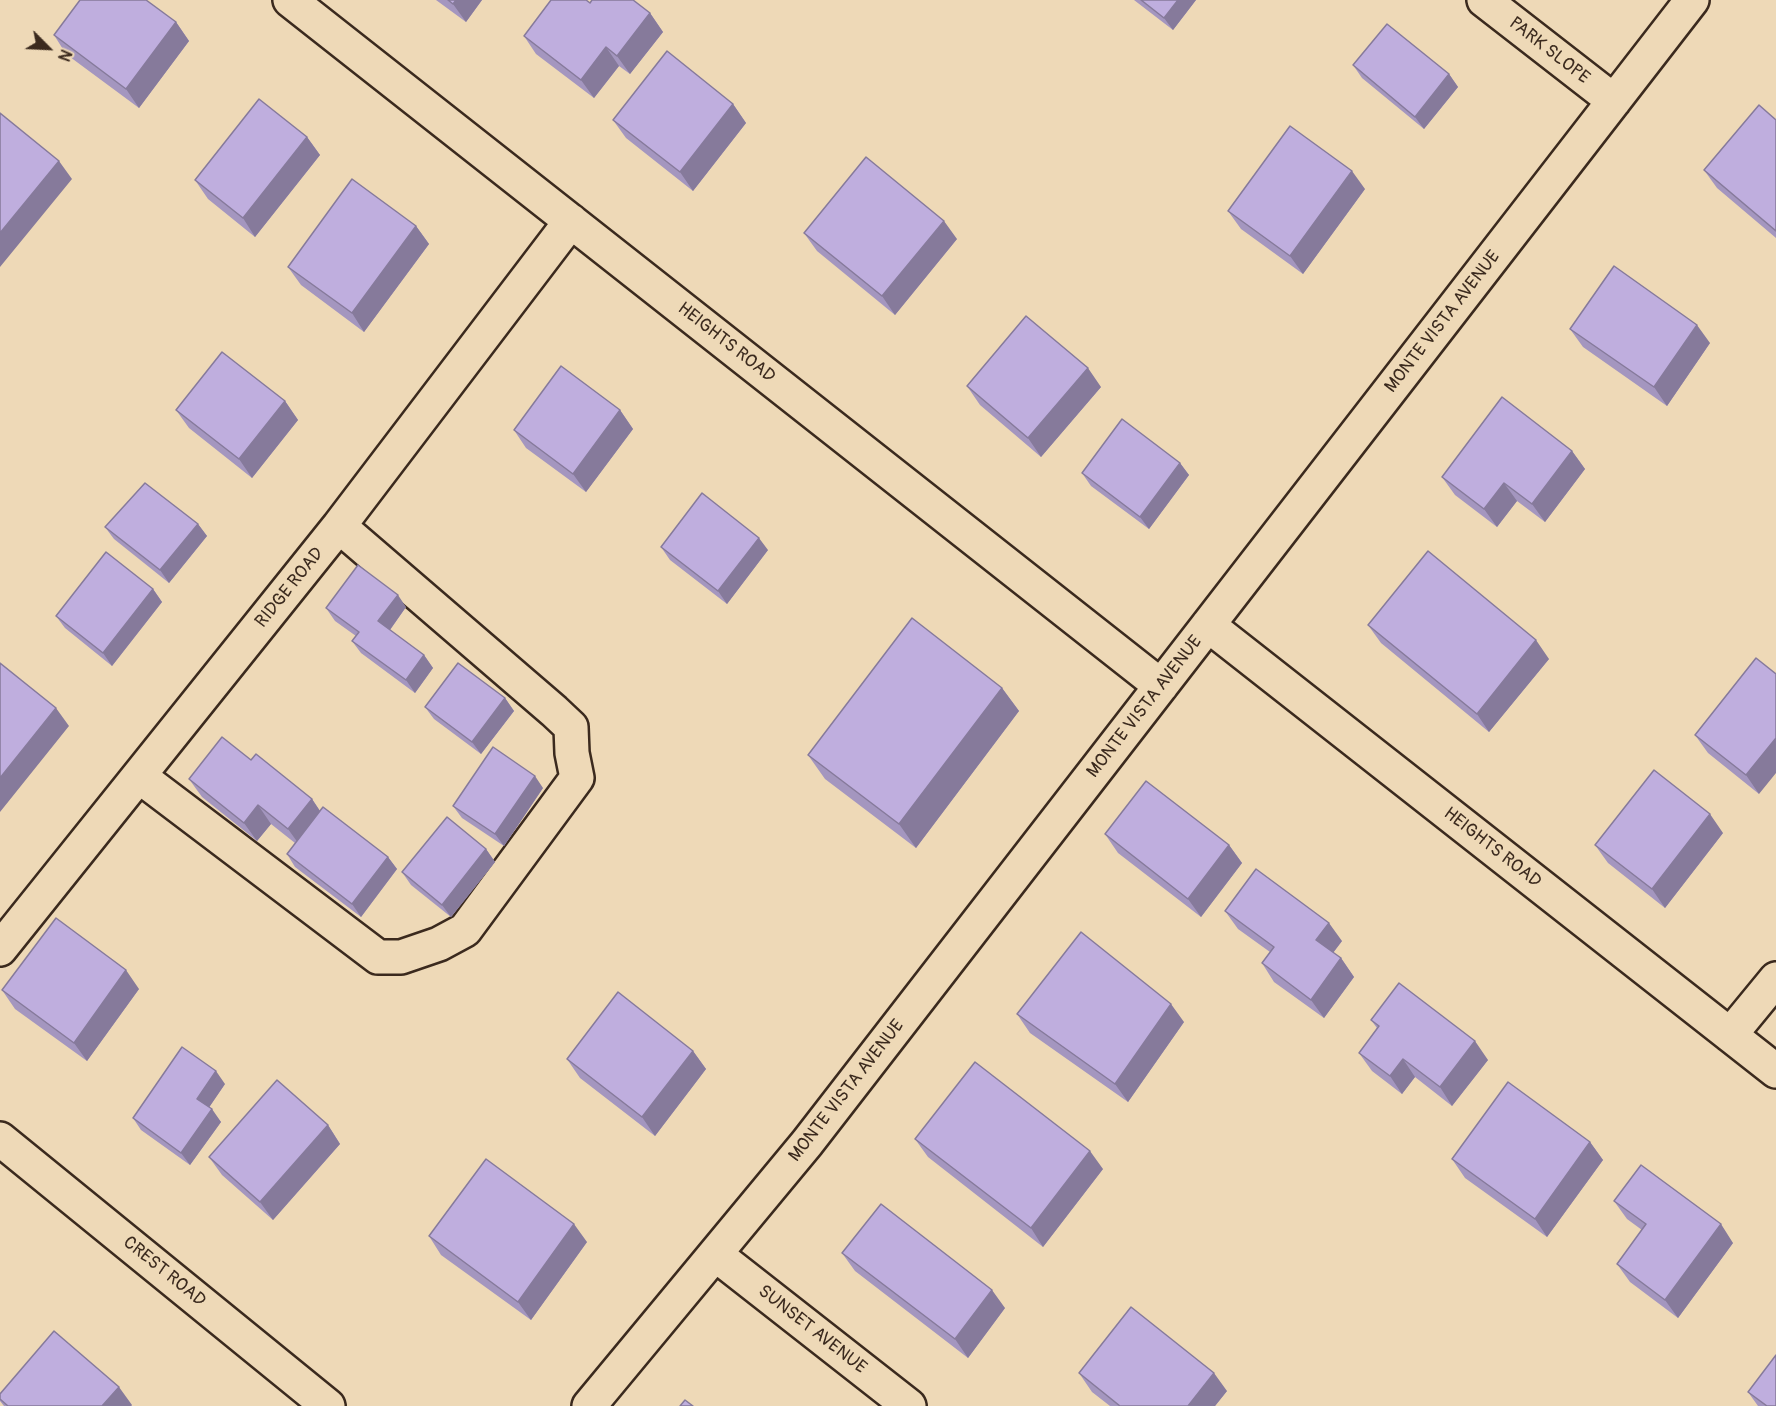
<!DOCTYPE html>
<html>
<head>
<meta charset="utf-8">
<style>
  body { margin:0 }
  #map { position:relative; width:1776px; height:1406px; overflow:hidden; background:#eed9b7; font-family:Pangolin,sans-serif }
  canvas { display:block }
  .north { position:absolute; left:18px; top:18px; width:60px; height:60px; -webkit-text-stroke:4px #eed9b7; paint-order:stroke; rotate:114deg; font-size:16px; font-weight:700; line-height:24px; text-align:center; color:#3b2a1e }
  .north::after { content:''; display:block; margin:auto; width:21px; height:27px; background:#3b2a1e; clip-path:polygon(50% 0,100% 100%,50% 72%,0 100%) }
</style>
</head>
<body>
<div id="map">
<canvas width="1776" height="1406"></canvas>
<div class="north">N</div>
</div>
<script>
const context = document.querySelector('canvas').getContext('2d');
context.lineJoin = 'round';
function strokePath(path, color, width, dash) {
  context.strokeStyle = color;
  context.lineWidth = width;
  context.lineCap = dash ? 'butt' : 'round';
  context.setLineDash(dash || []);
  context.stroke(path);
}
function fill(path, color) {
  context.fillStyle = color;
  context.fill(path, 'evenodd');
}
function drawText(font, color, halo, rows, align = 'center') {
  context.font = font + ' Pangolin,sans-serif';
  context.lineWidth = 4.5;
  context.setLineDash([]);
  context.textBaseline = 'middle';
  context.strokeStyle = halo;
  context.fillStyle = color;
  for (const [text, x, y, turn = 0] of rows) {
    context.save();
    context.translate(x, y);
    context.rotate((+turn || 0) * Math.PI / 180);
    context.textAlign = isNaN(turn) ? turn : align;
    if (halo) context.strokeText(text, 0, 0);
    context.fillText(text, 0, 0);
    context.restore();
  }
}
const minor = new Path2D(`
  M 290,0 L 1161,686
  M 1484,0 L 1614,101
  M 1208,625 L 1776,1071
  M 139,776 L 378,957 L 401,957 L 439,944 L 465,930 L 577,778 L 572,753 L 571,727 L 554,711 L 339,526
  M 0,949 L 339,526 L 571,221
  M 1730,1035 L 1776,979
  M 0,1139 L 328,1406
  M 715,1254 L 909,1406
  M 589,1406 L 807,1143 L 1692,0`);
const wall = new Path2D(`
  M 436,0 L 482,0 L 466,22 Z
  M 1134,0 L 1196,0 L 1173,30 Z
  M 590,3 L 650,13 L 663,32 L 630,74 L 619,66 L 594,98 L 536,54 L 524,36 Z
  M 176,22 L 189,41 L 139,108 L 66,54 L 54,35 Z
  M 1353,65 L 1449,74 L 1458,87 L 1424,129 L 1362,78 Z
  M 733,104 L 746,123 L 693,191 L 626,138 L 613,120 Z
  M 1776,120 L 1776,238 L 1717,188 L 1704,170 Z
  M 307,137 L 320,155 L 255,237 L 208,199 L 195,180 Z
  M 1365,189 L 1303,274 L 1241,229 L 1228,211 Z
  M 416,226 L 429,244 L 364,332 L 301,285 L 288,267 Z
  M 804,233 L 957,239 L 895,315 L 817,251 Z
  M 1570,329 L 1710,343 L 1667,406 L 1583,347 Z
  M 967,386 L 1101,387 L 1041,457 L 980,405 Z
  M 285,401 L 298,420 L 252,478 L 189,428 L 176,410 Z
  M 620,410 L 633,429 L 586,492 L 526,448 L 514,430 Z
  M 1572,451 L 1585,469 L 1545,522 L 1517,501 L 1497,527 L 1455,495 L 1442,477 Z
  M 1180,463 L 1189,475 L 1149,529 L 1091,486 L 1082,473 Z
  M 198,524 L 207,536 L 169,583 L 114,539 L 105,527 Z
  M 661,547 L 768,550 L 727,604 L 670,560 Z
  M 153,589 L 162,602 L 112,666 L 65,628 L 56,616 Z
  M 406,607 L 390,630 L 424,655 L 433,668 L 415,693 L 361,653 L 352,641 L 356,636 L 335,621 L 326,608 Z
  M 1368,625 L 1549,659 L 1489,732 L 1381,643 Z
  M 1756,658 L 1759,794 L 1708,753 L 1695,735 Z
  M 1002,688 L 1019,711 L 916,848 L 825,779 L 808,755 Z
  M 505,698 L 514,711 L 481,754 L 434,719 L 425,707 Z
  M 251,760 L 312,799 L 320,811 L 388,857 L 397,869 L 361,917 L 295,867 L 287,854 L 295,843 L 271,824 L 257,841 L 202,797 L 189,779 Z
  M 543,788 L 504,846 L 462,818 L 453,806 Z
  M 1723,833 L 1665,908 L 1608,863 L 1595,845 Z
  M 1105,834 L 1229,845 L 1242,863 L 1201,917 L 1118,853 Z
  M 486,849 L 495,862 L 451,917 L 411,885 L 402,872 Z
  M 1225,911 L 1342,941 L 1333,953 L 1341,958 L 1354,977 L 1324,1018 L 1274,982 L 1262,963 L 1270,952 L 1238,929 Z
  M 139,989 L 87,1061 L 15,1009 L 2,990 Z
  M 1017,1014 L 1184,1022 L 1128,1102 L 1030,1033 Z
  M 1371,1020 L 1488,1060 L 1452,1106 L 1415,1077 L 1402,1094 L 1372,1071 L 1359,1053 L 1377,1028 Z
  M 693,1051 L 706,1069 L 655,1136 L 580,1078 L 567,1059 Z
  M 225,1084 L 209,1107 L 221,1122 L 190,1165 L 141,1130 L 133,1118 Z
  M 328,1125 L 340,1144 L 273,1220 L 222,1175 L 209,1157 Z
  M 915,1139 L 1103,1169 L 1043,1247 L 928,1157 Z
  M 1590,1142 L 1603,1160 L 1547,1237 L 1465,1178 L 1452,1159 Z
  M 1614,1201 L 1733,1243 L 1678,1318 L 1630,1282 L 1617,1264 L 1642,1230 L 1627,1219 Z
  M 429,1236 L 587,1242 L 531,1320 L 441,1255 Z
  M 842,1253 L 1005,1308 L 968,1358 L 855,1271 Z
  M 1079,1373 L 1227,1391 L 1215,1406 L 1110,1406 L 1092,1392 Z
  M 1748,1392 L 1776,1406 L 1758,1406 Z
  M 0,1394 L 132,1405 L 131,1406 L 4,1406 L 0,1401 Z`);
const shadedWall = new Path2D(`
  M 456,0 L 482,0 L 466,22 L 453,4 Z
  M 1178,0 L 1196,0 L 1173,30 L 1164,18 Z
  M 650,13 L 663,32 L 630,74 L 617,56 Z
  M 176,22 L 189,41 L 139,108 L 126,89 Z
  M 606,47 L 619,66 L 594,98 L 581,80 Z
  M 1449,74 L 1458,87 L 1424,129 L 1415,117 Z
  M 733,104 L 746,123 L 693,191 L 680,172 Z
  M 307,137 L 320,155 L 255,237 L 243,218 Z
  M 59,161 L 72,179 L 0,267 L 0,233 Z
  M 1352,171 L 1365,189 L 1303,274 L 1290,256 Z
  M 944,221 L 957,239 L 895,315 L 882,296 Z
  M 416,226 L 429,244 L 364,332 L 352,313 Z
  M 1697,325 L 1710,343 L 1667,406 L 1654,387 Z
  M 1088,368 L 1101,387 L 1041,457 L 1028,438 Z
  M 285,401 L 298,420 L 252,478 L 239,459 Z
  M 620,410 L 633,429 L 586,492 L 573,474 Z
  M 1572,451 L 1585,469 L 1545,522 L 1532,504 Z
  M 1180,463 L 1189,475 L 1149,529 L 1140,517 Z
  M 1504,483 L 1517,501 L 1497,527 L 1484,509 Z
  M 198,524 L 207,536 L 169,583 L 160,570 Z
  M 759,538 L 768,550 L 727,604 L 718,591 Z
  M 153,589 L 162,602 L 112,666 L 103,653 Z
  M 398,595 L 406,607 L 387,634 L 378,621 Z
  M 1536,640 L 1549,659 L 1489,732 L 1477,714 Z
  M 424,655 L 433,668 L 415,693 L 406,680 Z
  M 1002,688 L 1019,711 L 916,848 L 899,824 Z
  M 505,698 L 514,711 L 481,754 L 472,742 Z
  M 56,708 L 69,726 L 0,812 L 0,778 Z
  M 1776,738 L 1776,773 L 1759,794 L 1746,775 Z
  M 535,776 L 543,788 L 504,846 L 495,834 Z
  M 312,799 L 324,817 L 301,847 L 288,829 Z
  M 258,805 L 271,824 L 257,841 L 244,823 Z
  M 1710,814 L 1723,833 L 1665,908 L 1652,889 Z
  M 1229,845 L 1242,863 L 1201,917 L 1188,899 Z
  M 486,849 L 495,862 L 451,917 L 442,905 Z
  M 388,857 L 397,869 L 361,917 L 352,904 Z
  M 1329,923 L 1342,941 L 1329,958 L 1316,940 Z
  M 1341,958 L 1354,977 L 1324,1018 L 1311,1000 Z
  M 126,970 L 139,989 L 87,1061 L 74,1043 Z
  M 1171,1004 L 1184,1022 L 1128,1102 L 1115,1084 Z
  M 1475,1041 L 1488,1060 L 1452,1106 L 1440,1087 Z
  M 693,1051 L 706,1069 L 655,1136 L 642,1117 Z
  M 1403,1059 L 1415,1077 L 1402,1094 L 1390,1076 Z
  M 216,1071 L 225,1084 L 206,1112 L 197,1099 Z
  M 212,1109 L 221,1122 L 190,1165 L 181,1153 Z
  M 328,1125 L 340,1144 L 273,1220 L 260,1202 Z
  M 1590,1142 L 1603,1160 L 1547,1237 L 1535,1219 Z
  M 1090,1151 L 1103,1169 L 1043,1247 L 1031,1228 Z
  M 574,1224 L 587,1242 L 531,1320 L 518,1302 Z
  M 1721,1224 L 1733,1243 L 1678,1318 L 1665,1300 Z
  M 992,1290 L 1005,1308 L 968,1358 L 955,1339 Z
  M 1214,1373 L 1227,1391 L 1215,1406 L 1188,1406 Z
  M 119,1387 L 132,1405 L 131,1406 L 102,1406 Z`);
const building = new Path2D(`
  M 80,0 L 146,0 L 176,22 L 126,89 L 54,35 Z
  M 448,0 L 456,0 L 453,4 Z
  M 551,0 L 586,0 L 590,3 L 592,0 L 633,0 L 650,13 L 617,56 L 606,47 L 581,80 L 524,36 Z
  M 1141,0 L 1178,0 L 1164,18 Z
  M 1387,24 L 1449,74 L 1415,117 L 1353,65 Z
  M 667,51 L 733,104 L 680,172 L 613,120 Z
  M 259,99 L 307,137 L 243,218 L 195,180 Z
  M 1759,105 L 1776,120 L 1776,231 L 1704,170 Z
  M 0,113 L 59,161 L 0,233 Z
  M 1290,126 L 1352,171 L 1290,256 L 1228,211 Z
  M 866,157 L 944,221 L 882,296 L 804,233 Z
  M 352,179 L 416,226 L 352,313 L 288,267 Z
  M 1614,266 L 1697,325 L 1654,387 L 1570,329 Z
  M 1026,316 L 1088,368 L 1028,438 L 967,386 Z
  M 222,352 L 285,401 L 239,459 L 176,410 Z
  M 561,366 L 620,410 L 573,474 L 514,430 Z
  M 1502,397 L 1572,451 L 1532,504 L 1504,483 L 1484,509 L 1442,477 Z
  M 1122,419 L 1180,463 L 1140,517 L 1082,473 Z
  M 145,483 L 198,524 L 160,570 L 105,527 Z
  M 702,493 L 759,538 L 718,591 L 661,547 Z
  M 1428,551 L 1536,640 L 1477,714 L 1368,625 Z
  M 106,552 L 153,589 L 103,653 L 56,616 Z
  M 358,565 L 398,595 L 378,621 L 424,655 L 406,680 L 352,641 L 359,632 L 326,608 Z
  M 912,618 L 1002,688 L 899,824 L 808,755 Z
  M 1756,658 L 1776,674 L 1776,738 L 1746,775 L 1695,735 Z
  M 0,663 L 56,708 L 0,778 Z
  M 458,663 L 505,698 L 472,742 L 425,707 Z
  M 222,737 L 251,760 L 256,754 L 312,799 L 288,829 L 258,805 L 244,823 L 189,779 Z
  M 493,747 L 535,776 L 495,834 L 453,806 Z
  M 1654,770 L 1710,814 L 1652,889 L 1595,845 Z
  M 1146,781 L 1229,845 L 1188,899 L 1105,834 Z
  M 323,807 L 388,857 L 352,904 L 287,854 Z
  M 447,817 L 486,849 L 442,905 L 402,872 Z
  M 1256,869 L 1329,923 L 1316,940 L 1341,958 L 1311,1000 L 1262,963 L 1274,947 L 1225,911 Z
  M 56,918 L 126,970 L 74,1043 L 2,990 Z
  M 1081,932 L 1171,1004 L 1115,1084 L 1017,1014 Z
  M 1399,983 L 1475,1041 L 1440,1087 L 1403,1059 L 1390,1076 L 1359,1053 L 1379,1026 L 1371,1020 Z
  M 618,992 L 693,1051 L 642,1117 L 567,1059 Z
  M 182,1047 L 216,1071 L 197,1099 L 212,1109 L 181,1153 L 133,1118 Z
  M 975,1062 L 1090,1151 L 1031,1228 L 915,1139 Z
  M 277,1080 L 328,1125 L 260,1202 L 209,1157 Z
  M 1508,1082 L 1590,1142 L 1535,1219 L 1452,1159 Z
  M 486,1159 L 574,1224 L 518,1302 L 429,1236 Z
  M 1641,1165 L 1721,1224 L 1665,1300 L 1617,1264 L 1646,1224 L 1614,1201 Z
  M 881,1204 L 992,1290 L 955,1339 L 842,1253 Z
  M 1131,1307 L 1214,1373 L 1188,1406 L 1120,1406 L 1079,1373 Z
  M 54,1331 L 119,1387 L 102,1406 L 8,1406 L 0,1399 L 0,1394 Z
  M 1776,1355 L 1776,1406 L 1767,1406 L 1748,1392 Z
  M 685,1400 L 693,1406 L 680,1406 Z`);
const streetNames = [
  ["PARK SLOPE",1549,51,38],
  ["MONTE VISTA AVENUE",1443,322,-52],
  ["HEIGHTS ROAD",726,343,38],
  ["RIDGE ROAD",290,588,-51],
  ["MONTE VISTA AVENUE",1145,707,-52],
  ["HEIGHTS ROAD",1492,848,38],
  ["MONTE VISTA AVENUE",847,1091,-52],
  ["CREST ROAD",164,1272,39],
  ["SUNSET AVENUE",812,1330,38]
];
strokePath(minor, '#3b2a1e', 38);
strokePath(minor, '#eed9b7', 33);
fill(wall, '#a496bf');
fill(shadedWall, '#867a9b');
fill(building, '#bfaede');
strokePath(building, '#867a9b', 1.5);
drawText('18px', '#3b2a1e', '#eed9b7', streetNames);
</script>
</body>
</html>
